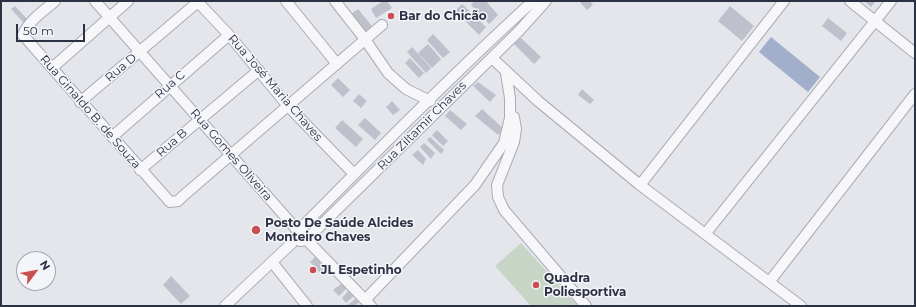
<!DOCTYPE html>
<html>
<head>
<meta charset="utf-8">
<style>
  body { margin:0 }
  #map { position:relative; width:916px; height:307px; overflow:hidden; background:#e4e6eb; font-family:Montserrat,sans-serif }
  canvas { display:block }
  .frame { position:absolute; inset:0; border:2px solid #2c3144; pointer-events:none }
  .north { position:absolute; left:16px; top:251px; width:40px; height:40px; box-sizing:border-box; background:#f4f5f9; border:1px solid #a4a7b1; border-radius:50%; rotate:58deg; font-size:11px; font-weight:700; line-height:16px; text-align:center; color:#2c3144 }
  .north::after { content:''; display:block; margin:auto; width:14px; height:18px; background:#cb4f50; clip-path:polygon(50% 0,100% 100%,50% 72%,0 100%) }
  .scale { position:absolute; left:16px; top:24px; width:69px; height:18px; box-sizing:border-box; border:2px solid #2c3144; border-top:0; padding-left:5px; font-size:12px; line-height:14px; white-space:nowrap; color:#2c3144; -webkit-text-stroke:3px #f4f5f9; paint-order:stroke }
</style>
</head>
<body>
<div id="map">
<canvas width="916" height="307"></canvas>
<div class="frame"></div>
<div class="north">N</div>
<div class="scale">50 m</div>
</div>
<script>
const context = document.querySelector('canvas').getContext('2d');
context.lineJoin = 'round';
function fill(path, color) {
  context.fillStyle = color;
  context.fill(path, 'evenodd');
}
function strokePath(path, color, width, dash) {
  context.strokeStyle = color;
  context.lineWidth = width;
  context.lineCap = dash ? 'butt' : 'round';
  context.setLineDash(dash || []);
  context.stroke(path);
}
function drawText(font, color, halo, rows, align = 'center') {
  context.font = font + ' Montserrat,sans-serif';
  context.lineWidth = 3;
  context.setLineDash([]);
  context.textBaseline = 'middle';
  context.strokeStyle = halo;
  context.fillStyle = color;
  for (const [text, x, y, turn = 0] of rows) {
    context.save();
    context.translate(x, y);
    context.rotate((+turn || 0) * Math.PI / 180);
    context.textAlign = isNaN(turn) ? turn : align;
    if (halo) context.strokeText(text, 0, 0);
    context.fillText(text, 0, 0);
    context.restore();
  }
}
const green = new Path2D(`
  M 521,243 L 576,304 L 574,306 L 531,306 L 495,266 Z`);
const water = new Path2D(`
  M 771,37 L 820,77 L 808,92 L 759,52 Z`);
const building = new Path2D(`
  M 383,1 L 387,1 L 392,8 L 376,18 L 371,9 Z
  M 474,1 L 486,1 L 498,15 L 489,24 L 471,5 Z
  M 579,1 L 590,1 L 593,5 L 587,10 Z
  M 864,1 L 876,1 L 871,7 Z
  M 462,4 L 486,27 L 479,35 L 455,11 Z
  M 15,6 L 28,20 L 24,23 L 11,9 Z
  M 730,6 L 754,26 L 742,41 L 718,21 Z
  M 358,9 L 372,26 L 365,32 L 351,14 Z
  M 828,18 L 847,33 L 841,41 L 822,26 Z
  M 433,34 L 450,52 L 443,58 L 427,40 Z
  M 521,38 L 541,57 L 534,64 L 514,44 Z
  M 428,44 L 441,59 L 432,68 L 418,53 Z
  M 412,47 L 431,68 L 426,73 L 407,52 Z
  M 410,58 L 424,73 L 419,78 L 405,63 Z
  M 338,78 L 350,90 L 343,97 L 331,85 Z
  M 478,82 L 496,95 L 490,102 L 473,86 Z
  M 582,89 L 594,100 L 590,104 L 578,95 Z
  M 359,94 L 367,101 L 361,108 L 353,101 Z
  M 392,101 L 400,110 L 393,115 L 386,107 Z
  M 482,109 L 505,130 L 498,135 L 475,116 Z
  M 450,110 L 467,124 L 461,130 L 445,116 Z
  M 365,118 L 381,133 L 375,140 L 358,125 Z
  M 342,120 L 363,139 L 356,147 L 335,128 Z
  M 437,130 L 448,141 L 443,146 L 432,135 Z
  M 430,137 L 444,150 L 441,154 L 427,140 Z
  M 424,143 L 435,153 L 431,159 L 420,147 Z
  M 418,150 L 426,159 L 423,165 L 412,155 Z
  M 315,257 L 327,269 L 321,274 L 310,262 Z
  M 171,276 L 190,296 L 181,304 L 163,285 Z
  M 342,283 L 347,288 L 339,296 L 333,290 Z
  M 349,290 L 355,295 L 346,303 L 342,298 Z
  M 356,298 L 359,302 L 355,306 L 347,306 Z`);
const minor = new Path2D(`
  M 55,1 C 45,10 28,21 23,35 L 170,202 L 178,201 L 183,196 L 382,25
  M 95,1 L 298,231 L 371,306
  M 197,1 L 229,35 L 288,106 L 354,174
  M 286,1 L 337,64
  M 335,1 L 364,38 L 388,73 L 406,89 L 430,101
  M 850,1 L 915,53
  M 492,58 L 538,101 L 640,185 L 801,306
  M 52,68 L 128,1
  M 80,102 L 198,2
  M 514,117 L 516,129 L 514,142 L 497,185 L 498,197 L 504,210 L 586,306
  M 112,137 L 229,35
  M 140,170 L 259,70
  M 640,185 L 784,1
  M 706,233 L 891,1
  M 300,241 L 306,240 L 519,31 L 546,1
  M 272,262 L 307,306
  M 770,281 L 915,94
  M 365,300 L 475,185 L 504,143 L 510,118 L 510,98 L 506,73
  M 225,306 L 292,243 L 298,231 C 375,153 452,75 533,1`);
const markers = [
  [391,16,4,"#cb4f50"],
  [256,230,5,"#cb4f50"],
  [313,270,4,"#cb4f50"],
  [536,285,4,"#cb4f50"]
];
const poiNames = [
  ["Bar do Chicão",399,16],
  ["Posto De Saúde Alcides",265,223],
  ["Monteiro Chaves",265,237],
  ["JL Espetinho",321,270],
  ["Quadra",544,278],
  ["Poliesportiva",544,292]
];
const streetNames = [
  ["Rua D",121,68,-40],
  ["Rua C",170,85,-41],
  ["Rua José Maria Chaves",275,88,49],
  ["Rua Ginaldo B. de Souza",90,112,49],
  ["Rua Ziltamir Chaves",422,126,-45],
  ["Rua B",172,143,-41],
  ["Rua Gomes Oliveira",231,155,49]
];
fill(green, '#c7d5c6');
fill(water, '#a1afca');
fill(building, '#bec1cb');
strokePath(minor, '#a9acb6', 12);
strokePath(minor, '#f7f7fa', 10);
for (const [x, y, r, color] of markers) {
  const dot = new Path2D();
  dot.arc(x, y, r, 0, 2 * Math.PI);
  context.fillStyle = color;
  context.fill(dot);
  strokePath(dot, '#f4f5f9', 1.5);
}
drawText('bold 12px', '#2c3144', '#f4f5f9', poiNames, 'left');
drawText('12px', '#2c3144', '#f4f5f9', streetNames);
</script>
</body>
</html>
